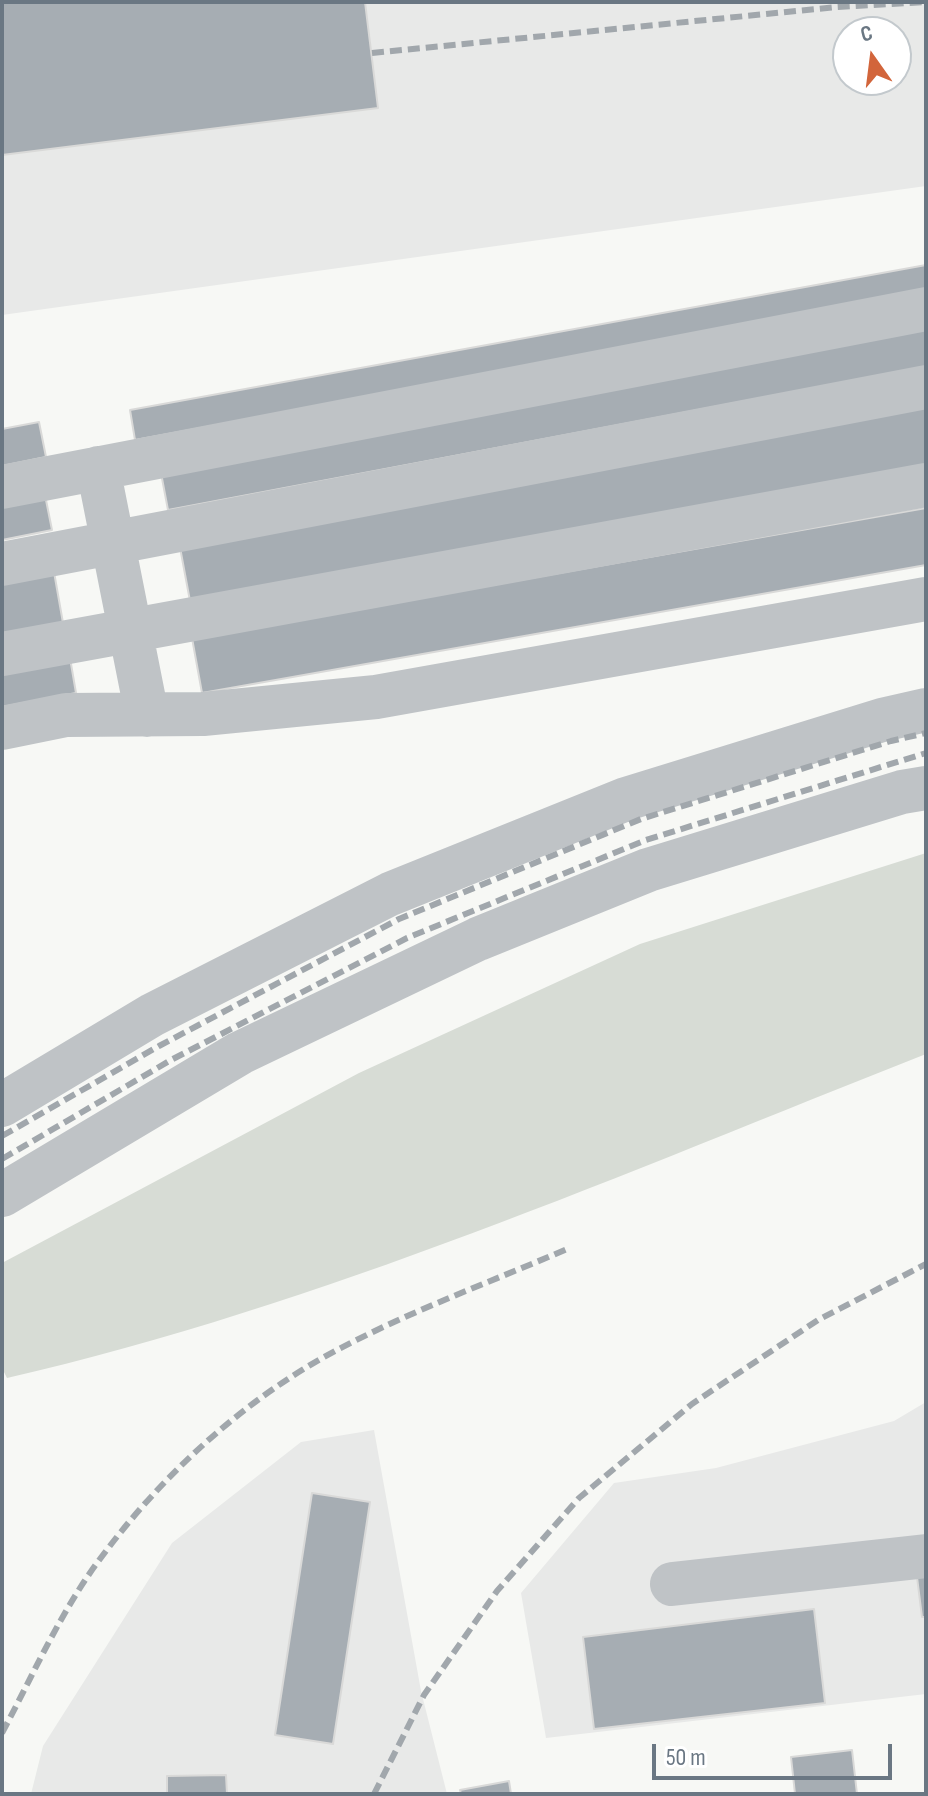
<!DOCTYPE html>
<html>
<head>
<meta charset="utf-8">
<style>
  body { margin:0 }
  #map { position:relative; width:928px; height:1796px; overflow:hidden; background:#f7f8f5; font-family:"Sofia Sans Condensed",sans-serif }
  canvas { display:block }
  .frame { position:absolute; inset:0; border:4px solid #6a7783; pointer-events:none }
  .north { position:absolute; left:832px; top:16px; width:80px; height:80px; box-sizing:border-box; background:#fff; border:2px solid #c3c9cd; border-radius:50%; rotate:346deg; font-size:22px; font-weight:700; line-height:32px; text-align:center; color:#6a7783 }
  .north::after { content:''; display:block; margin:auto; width:28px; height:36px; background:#d2653b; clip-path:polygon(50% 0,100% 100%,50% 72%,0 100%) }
  .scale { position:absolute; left:652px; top:1744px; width:240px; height:36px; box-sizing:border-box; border:4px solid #6a7783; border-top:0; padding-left:10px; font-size:24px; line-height:28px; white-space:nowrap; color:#6a7783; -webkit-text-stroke:6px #fff; paint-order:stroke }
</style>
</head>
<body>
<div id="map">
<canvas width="928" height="1796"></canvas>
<div class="frame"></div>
<div class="north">С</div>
<div class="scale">50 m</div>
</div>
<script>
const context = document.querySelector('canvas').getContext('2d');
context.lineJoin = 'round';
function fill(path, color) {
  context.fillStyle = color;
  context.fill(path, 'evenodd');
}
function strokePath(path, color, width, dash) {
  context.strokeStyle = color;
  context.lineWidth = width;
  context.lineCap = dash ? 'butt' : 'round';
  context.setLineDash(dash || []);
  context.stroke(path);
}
const built = new Path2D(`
  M 2,2 L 926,2 L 926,186 L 2,315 ZM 848,32 L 896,32 L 896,80 L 848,80 Z
  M 926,1402 L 926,1694 L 546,1738 L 521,1593 L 614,1483 L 716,1468 L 894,1421 Z
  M 374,1430 L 421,1691 L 447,1794 L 31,1794 L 43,1746 L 172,1543 L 301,1442 Z`);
const green = new Path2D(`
  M 926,853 L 926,1054 C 624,1173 324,1305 7,1378 L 2,1368 L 2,1263 L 359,1073 L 640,944 Z`);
const building = new Path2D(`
  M 2,2 L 365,2 L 378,108 L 2,155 Z
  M 926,265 L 926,296 L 135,440 L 130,410 Z
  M 926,329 L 926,367 L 168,510 L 161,473 Z
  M 926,404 L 926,465 L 190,601 L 179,542 Z
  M 39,422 L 46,457 L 2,466 L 2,429 Z
  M 45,495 L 52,530 L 2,540 L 2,503 Z
  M 926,508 L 926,565 L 202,693 L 192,638 Z
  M 54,572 L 63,623 L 2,634 L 2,581 Z
  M 70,658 L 76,693 L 2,707 L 2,670 Z
  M 312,1493 L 370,1502 L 333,1744 L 275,1735 Z
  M 926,1576 L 926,1617 L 922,1617 L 917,1577 Z
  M 814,1609 L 825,1703 L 594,1729 L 583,1637 Z
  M 852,1750 L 857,1794 L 795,1794 L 791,1757 Z
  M 226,1775 L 227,1794 L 167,1794 L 167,1776 Z
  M 509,1781 L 511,1794 L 461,1794 L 460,1790 Z`);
const minor = new Path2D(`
  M 98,468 L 147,715
  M 2,487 L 926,309
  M 2,564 L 926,387
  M 2,654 L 926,485
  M 2,728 L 66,715 L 203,714 L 376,697 L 926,599
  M 2,1105 L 152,1015 L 390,894 L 626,799 L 882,720 L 926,710
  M 2,1195 L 240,1053 L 478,939 L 648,870 L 902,792 L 926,788
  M 672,1584 L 926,1556`);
const rail = new Path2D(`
  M 372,53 L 837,7 L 926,2
  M 2,1136 L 159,1046 L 399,919 L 641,819 L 891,741 L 926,733
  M 2,1159 L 171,1060 L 407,938 L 646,840 L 926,753
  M 2,1733 C 33,1675 61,1611 100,1559 C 159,1479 237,1406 324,1357 C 402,1314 486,1284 567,1249
  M 374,1794 L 424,1695 L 497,1591 L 579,1498 L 692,1404 L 818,1320 L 926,1264`);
fill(built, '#e8e9e8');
fill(green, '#d7dcd5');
fill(building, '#a6adb3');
strokePath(building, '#d9d9d8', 2);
strokePath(minor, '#bfc3c6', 44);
strokePath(rail, '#a1a7ac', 6, [12, 6]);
</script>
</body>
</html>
